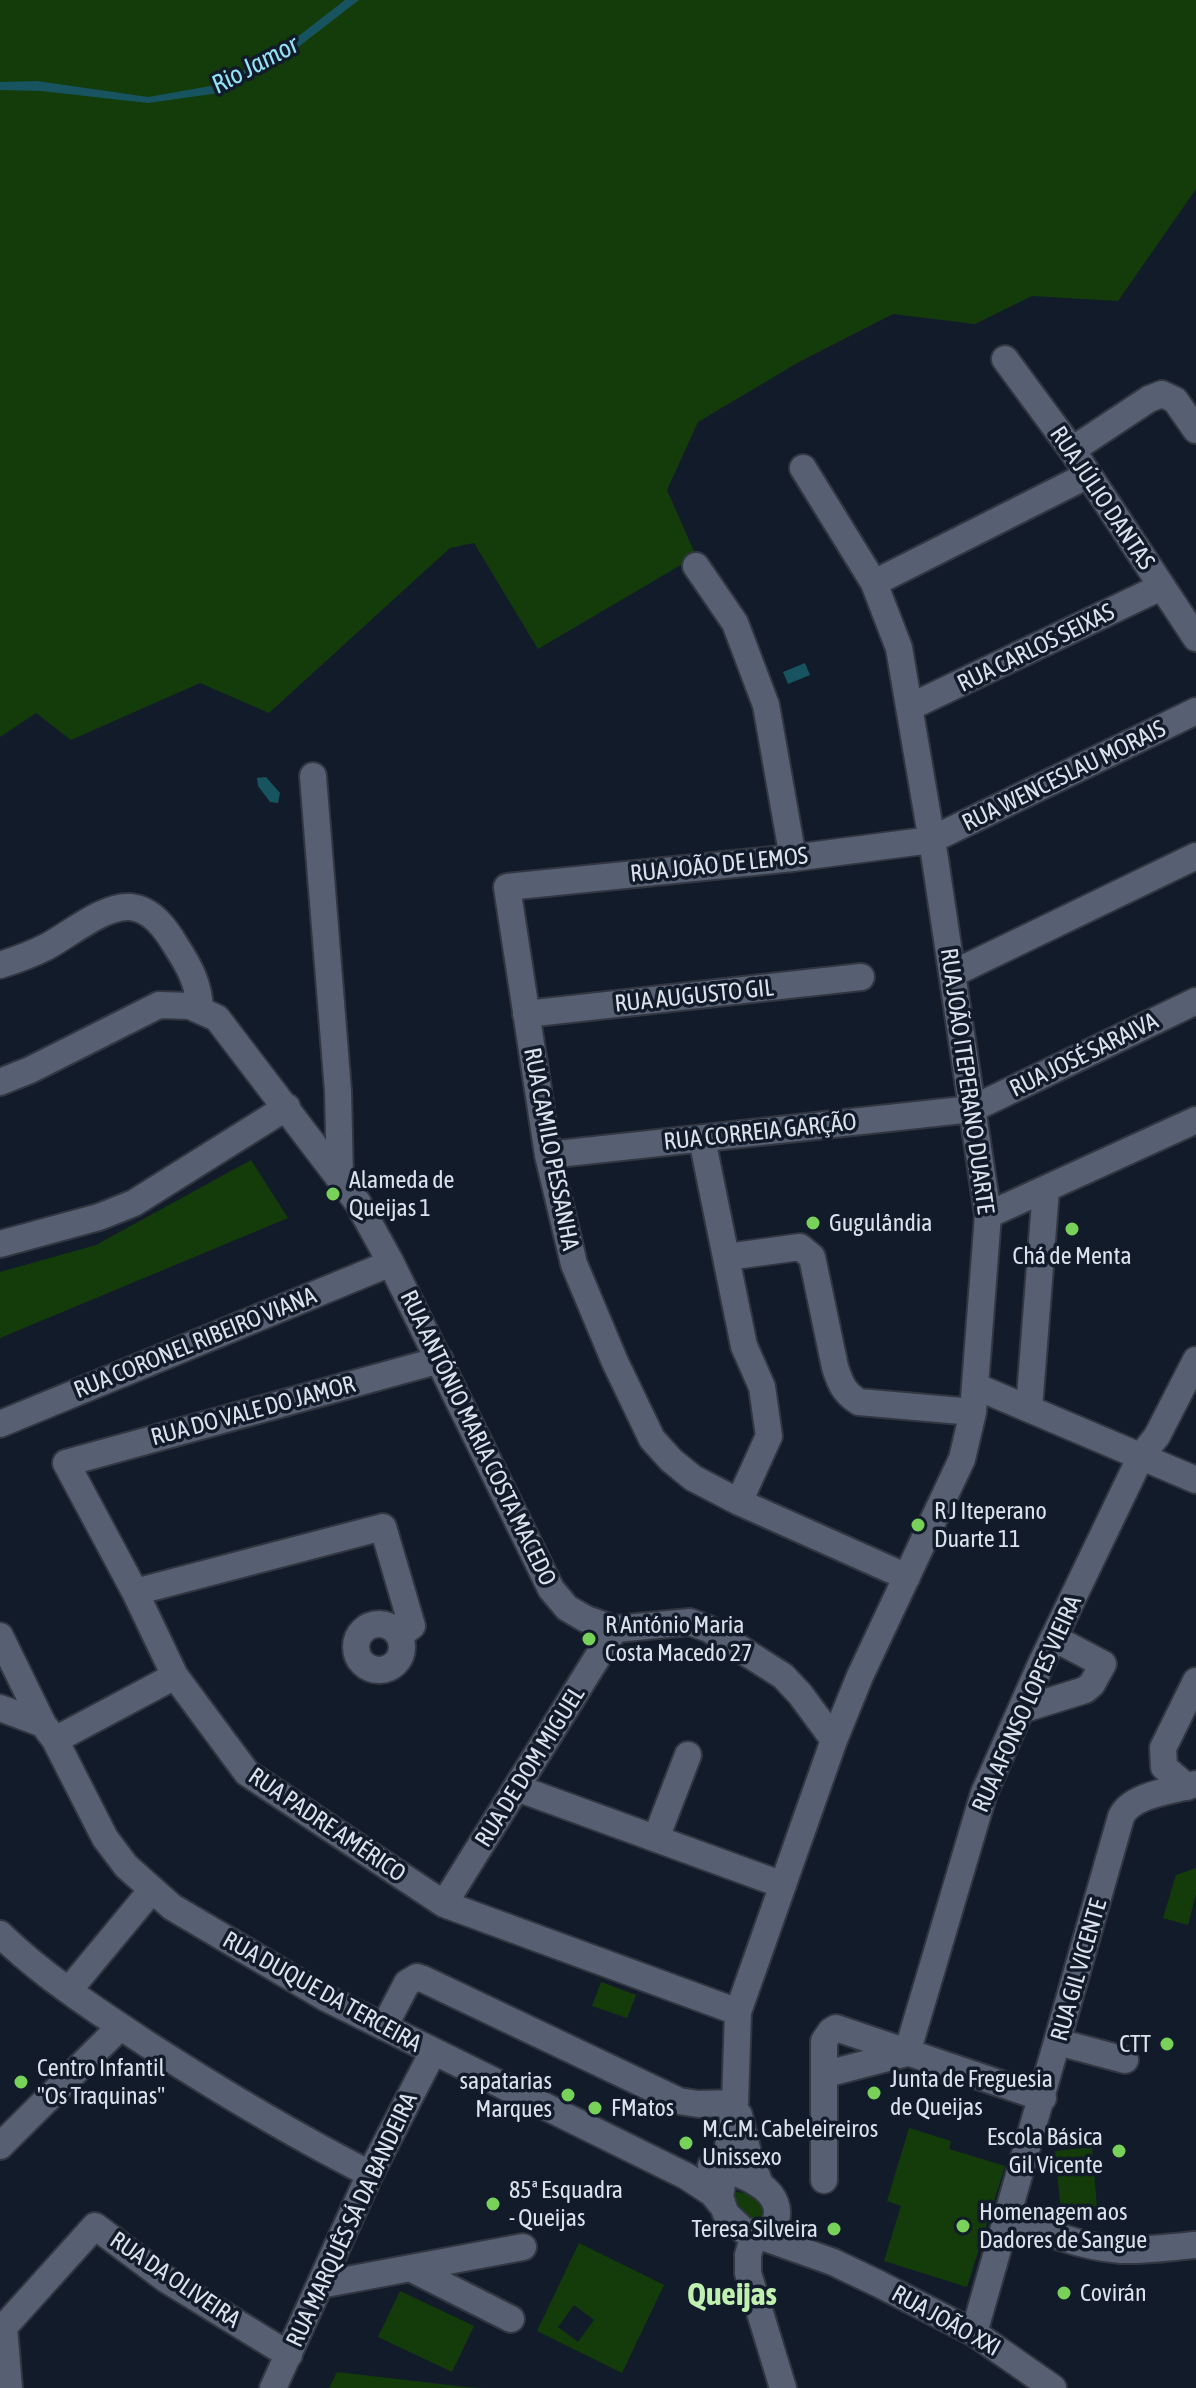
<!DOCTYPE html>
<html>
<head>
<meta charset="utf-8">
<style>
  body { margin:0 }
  canvas { display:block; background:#121b29 }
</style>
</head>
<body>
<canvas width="1196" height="2388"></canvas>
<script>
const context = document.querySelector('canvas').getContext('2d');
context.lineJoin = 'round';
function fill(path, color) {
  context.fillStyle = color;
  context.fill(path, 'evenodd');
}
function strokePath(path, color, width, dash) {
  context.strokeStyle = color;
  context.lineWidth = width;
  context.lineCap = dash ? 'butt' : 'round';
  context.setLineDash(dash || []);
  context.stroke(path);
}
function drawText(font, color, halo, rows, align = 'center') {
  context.font = font + ' "Asap Condensed",sans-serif';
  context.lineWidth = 7;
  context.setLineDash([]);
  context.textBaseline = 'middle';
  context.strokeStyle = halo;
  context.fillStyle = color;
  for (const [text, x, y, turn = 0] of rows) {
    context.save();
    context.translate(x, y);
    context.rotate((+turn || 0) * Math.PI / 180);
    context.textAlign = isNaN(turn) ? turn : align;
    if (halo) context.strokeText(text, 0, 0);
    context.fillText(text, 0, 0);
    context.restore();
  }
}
const green = new Path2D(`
  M 0,0 L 1196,0 L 1196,189 L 1118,301 L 1032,296 L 975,324 L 893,314 L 799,362 L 698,422 L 667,490 L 696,556 L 538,649 L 474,543 L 450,548 L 269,713 L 200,683 L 71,740 L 36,713 L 0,737 Z
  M 251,1160 L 288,1218 L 0,1338 L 0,1272 L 96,1245 Z
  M 1196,1868 L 1196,1894 L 1188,1925 L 1163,1918 L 1176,1875 Z
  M 601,1982 L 636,1995 L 627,2018 L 592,2006 Z
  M 909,2128 L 951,2141 L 949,2149 L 1005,2166 L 967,2287 L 884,2261 L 901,2206 L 887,2201 Z
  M 1092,2147 L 1097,2208 L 1061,2212 L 1055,2151 Z
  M 735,2192 C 749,2192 763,2202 765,2216 L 761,2220 C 749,2220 741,2209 733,2201 Z
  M 579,2243 L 664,2285 L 622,2373 L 537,2331 ZM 574,2305 L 594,2320 L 578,2342 L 558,2327 Z
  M 400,2291 L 474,2326 L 452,2372 L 378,2337 Z
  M 337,2372 L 466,2387 L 482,2388 L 329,2388 Z`);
const water = new Path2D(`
  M 345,0 L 359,0 L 284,58 L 219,93 L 148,103 L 41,91 L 0,90 L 0,82 L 37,81 L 148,97 L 216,85 L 278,52 Z
  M 805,663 L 810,675 L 788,684 L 783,672 Z
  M 266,777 L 280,793 L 278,803 L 270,802 L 258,786 L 257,778 Z`);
const minor = new Path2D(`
  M 1005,359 L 1072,450 L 1196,638
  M 1072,450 L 1149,399 L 1162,394 L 1175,400 L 1196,430
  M 803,468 L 874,583 L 899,648 L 935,859 L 988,1215 L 973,1412 L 962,1459 L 860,1676 L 834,1740 L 738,2012 L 735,2103 L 720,2197 L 726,2214 L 743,2230 L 833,2262 L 879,2284 L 974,2333 L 1053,2388
  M 696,566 L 735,623 L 766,705 L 793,858
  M 874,583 L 1088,475
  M 910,707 L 1161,587
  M 313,776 L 338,1091 L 340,1177
  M 0,965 C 16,960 32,954 46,947 C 69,935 104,905 130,907 C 152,909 166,929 176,946 C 189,966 199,984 200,1009
  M 952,974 L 1196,856
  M 526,1014 L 861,977
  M 0,1082 L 30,1070 L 159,1005 L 190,1006 L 217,1018 L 358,1203 L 391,1263 L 551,1589 L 567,1608 L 586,1619 L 615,1629 L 690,1622 L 709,1629 L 783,1676 L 800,1694 L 834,1740
  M 702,1139 L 744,1346 L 762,1387 L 769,1436 L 739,1502
  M 548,1155 L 972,1109 L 1196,1001
  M 988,1215 L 1196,1120
  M 0,1244 L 99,1217 L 134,1203 L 287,1107
  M 727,1257 L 800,1247 L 812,1257 L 835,1367 C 840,1383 844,1393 859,1402 L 973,1412
  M 440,1360 L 66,1463 L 135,1592 L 175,1676 L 247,1773 L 444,1904 L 738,2012
  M 975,1386 L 1196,1480
  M 1029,1409 L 1046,1189
  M 0,1424 L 391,1263
  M 907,1577 L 739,1502 L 693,1478 L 671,1460 L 652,1439 L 615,1362 L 574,1264 L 548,1155 L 507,887 L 793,858 L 931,840 L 1196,711
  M 135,1592 L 383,1527 L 412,1626 L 399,1635
  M356 1647a23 23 0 1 1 46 0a23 23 0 1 1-46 0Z
  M 0,1636 L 43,1724
  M 0,1708 L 43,1724 L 55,1740 L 175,1676
  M 1021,1710 L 1085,1690 L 1092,1684 L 1103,1664 L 1054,1638
  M 55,1740 L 105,1838 L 126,1866 L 172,1907 L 326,1998 L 686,2176 L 712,2193 L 721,2204
  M 1187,1787 L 1164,1767 L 1163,1748 L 1196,1681
  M 517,1788 L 783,1885
  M 656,1838 L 688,1755
  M 444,1904 L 615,1629
  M 0,1934 C 43,1976 97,2011 147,2044 C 220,2091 293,2135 370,2174
  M 69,1990 L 151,1891
  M 384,2027 L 407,1983 L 417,1977 L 423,1979 L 679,2101 L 698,2104 L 735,2103
  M 1058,2042 L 1125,2060
  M 907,2053 L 984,1793 L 1041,1664 L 1131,1477 L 1141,1456 L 1157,1436 L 1196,1360
  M 826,2074 L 907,2053
  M 739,2115 L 748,2153 L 760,2184
  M 0,2146 L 120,2027
  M 711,2166 C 740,2172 792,2190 773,2228 L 760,2236
  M 824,2180 L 824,2041 L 831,2031 L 836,2028 L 1043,2098
  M 1007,2217 C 1044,2232 1081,2247 1121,2250 C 1146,2251 1171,2247 1196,2245
  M 754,2235 L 748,2255 L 748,2273 L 783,2388
  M 410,2268 L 511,2319
  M 320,2285 L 523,2247
  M 0,2327 L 4,2327 L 95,2226 L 167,2280 L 289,2355
  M 4,2327 L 9,2388
  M 974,2333 L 1121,1817 C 1131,1794 1173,1791 1196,1784
  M 273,2388 L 370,2174 L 433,2052`);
const markers = [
  [333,1194,8,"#78d158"],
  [813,1223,8,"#78d158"],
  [1072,1229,8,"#78d158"],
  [918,1525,8,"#78d158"],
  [589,1639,8,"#78d158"],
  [1167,2044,8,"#78d158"],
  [21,2082,8,"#78d158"],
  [874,2093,8,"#78d158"],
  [568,2095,8,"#78d158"],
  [595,2108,8,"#78d158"],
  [686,2143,8,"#78d158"],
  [1119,2151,8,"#78d158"],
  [493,2204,8,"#78d158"],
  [963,2226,8,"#78d158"],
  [834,2229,8,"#78d158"],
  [1064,2293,8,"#78d158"]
];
const streetNames = [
  ["RUA JÚLIO DANTAS",1102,498,56],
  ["RUA CARLOS SEIXAS",1036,648,-26],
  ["RUA WENCESLAU MORAIS",1064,776,-26],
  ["RUA JOÃO DE LEMOS",719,865,-6],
  ["RUA AUGUSTO GIL",694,996,-6],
  ["RUA JOSÉ SARAIVA",1084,1055,-26],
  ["RUA JOÃO ITEPERANO DUARTE",967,1081,82],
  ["RUA CORREIA GARÇÃO",760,1132,-6],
  ["RUA CAMILO PESSANHA",551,1149,79],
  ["RUA CORONEL RIBEIRO VIANA",195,1343,-22],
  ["RUA DO VALE DO JAMOR",253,1411,-15],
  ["RUA ANTÓNIO MARIA COSTA MACEDO",478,1438,64],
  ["RUA AFONSO LOPES VIEIRA",1027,1704,-66],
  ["RUA DE DOM MIGUEL",530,1767,-58],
  ["RUA PADRE AMÉRICO",327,1825,34],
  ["RUA GIL VICENTE",1079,1970,-74],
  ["RUA DUQUE DA TERCEIRA",322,1992,29],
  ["RUA MARQUÊS SÁ DA BANDEIRA",352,2220,-65],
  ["RUA DA OLIVEIRA",175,2280,34],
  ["RUA JOÃO XXI",946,2321,29]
];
const poiNames = [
  ["Alameda de",349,1180],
  ["Queijas 1",349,1208],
  ["Gugulândia",829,1223],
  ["Chá de Menta",1072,1256,"center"],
  ["R J Iteperano",934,1511],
  ["Duarte 11",934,1539],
  ["R António Maria",605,1625],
  ["Costa Macedo 27",605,1653],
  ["CTT",1151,2044,"right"],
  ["Centro Infantil",37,2068],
  ["\"Os Traquinas\"",37,2096],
  ["Junta de Freguesia",890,2079],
  ["de Queijas",890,2107],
  ["sapatarias",552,2081,"right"],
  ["Marques",552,2109,"right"],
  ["FMatos",611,2108],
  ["M.C.M. Cabeleireiros",702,2129],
  ["Unissexo",702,2157],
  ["Escola Básica",1103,2137,"right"],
  ["Gil Vicente",1103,2165,"right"],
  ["85ª Esquadra",509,2190],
  ["- Queijas",509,2218],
  ["Homenagem aos",979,2212],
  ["Dadores de Sangue",979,2240],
  ["Teresa Silveira",818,2229,"right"],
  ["Covirán",1080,2293]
];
const waterNames = [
  ["Rio Jamor",255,65,-28]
];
const districtNames = [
  ["Queijas",732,2295]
];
fill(green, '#133c0a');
fill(water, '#175460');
strokePath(minor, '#323641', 30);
strokePath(minor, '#566072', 26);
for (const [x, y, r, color] of markers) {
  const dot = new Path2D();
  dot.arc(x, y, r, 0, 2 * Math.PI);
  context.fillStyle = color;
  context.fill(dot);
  strokePath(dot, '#121b29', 3);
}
drawText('24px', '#dce2ed', '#121b29', streetNames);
drawText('24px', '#dce2ed', '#121b29', poiNames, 'left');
drawText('italic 26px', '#94e2f5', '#121b29', waterNames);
drawText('bold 32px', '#bff0b0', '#121b29', districtNames);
</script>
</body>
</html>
